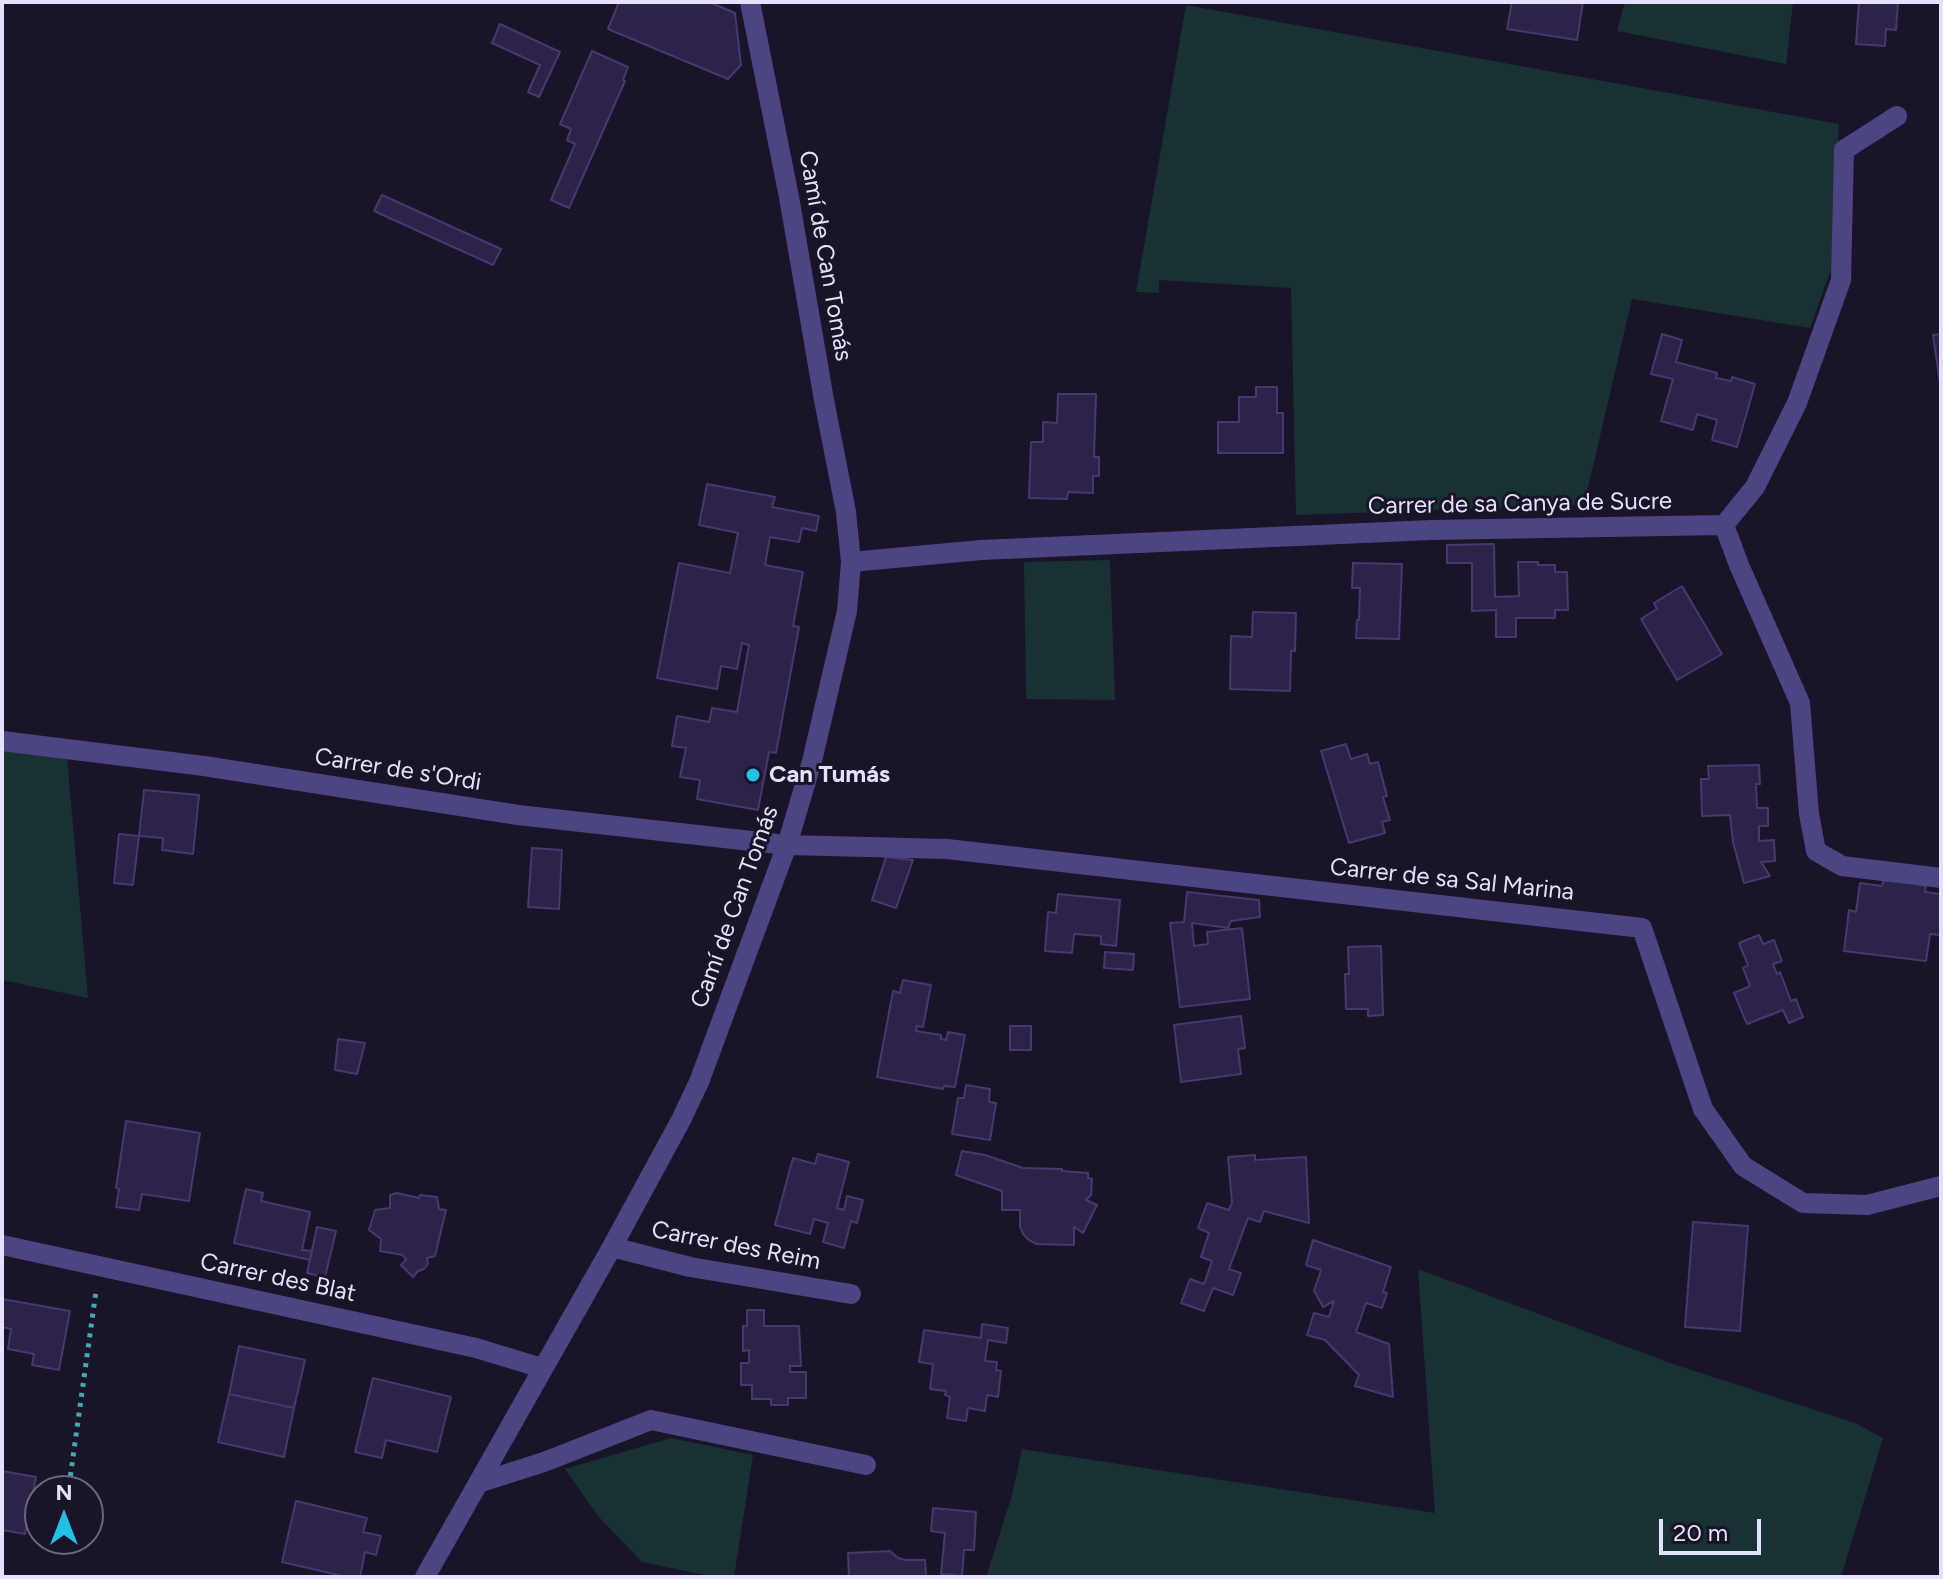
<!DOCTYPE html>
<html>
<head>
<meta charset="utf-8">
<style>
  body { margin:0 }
  #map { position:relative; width:1943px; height:1579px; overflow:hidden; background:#1a1429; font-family:Figtree,sans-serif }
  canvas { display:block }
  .frame { position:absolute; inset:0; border:4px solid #e5e0fb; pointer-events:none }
  .north { position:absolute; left:24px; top:1475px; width:80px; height:80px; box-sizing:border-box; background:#1a1429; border:2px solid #6b667d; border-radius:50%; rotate:0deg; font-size:22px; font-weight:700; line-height:32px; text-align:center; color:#e5e0fb }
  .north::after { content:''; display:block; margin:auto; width:28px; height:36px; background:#22c1e6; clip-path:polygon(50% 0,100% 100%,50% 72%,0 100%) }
  .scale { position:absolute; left:1659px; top:1519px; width:102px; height:36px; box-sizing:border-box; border:4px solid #e5e0fb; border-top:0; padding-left:10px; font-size:24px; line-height:28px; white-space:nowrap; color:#e5e0fb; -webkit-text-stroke:6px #1a1429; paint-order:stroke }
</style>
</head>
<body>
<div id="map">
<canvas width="1943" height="1579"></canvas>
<div class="frame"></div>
<div class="north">N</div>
<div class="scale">20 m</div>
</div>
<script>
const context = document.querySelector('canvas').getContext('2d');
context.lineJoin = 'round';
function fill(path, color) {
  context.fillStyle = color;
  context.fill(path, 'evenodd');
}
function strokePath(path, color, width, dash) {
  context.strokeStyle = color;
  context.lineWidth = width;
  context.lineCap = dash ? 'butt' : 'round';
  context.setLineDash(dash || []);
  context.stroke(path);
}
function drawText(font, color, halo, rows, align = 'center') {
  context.font = font + ' Figtree,sans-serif';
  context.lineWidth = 6;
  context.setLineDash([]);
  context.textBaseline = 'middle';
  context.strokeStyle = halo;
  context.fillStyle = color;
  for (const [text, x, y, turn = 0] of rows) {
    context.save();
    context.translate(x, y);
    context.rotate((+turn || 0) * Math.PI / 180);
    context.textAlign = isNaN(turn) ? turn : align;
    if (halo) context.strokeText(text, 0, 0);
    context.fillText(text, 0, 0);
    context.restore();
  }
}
const green = new Path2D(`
  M 1625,2 L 1793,2 L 1786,64 L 1617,31 Z
  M 1186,5 L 1839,124 L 1833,264 L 1810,328 L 1632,299 L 1584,505 L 1296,515 L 1291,288 L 1159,280 L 1159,293 L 1136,292 Z
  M 1110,560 L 1115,700 L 1026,699 L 1024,562 Z
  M 2,749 L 67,757 L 88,998 L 2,980 Z
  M 1418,1269 L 1673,1364 L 1855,1423 L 1883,1438 L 1841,1577 L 986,1577 L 1012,1495 L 1022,1449 L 1435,1513 Z
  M 671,1438 L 753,1455 L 734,1577 L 714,1577 L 642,1562 L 598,1516 L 565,1469 Z`);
const building = new Path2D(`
  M 619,2 L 709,2 L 735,13 L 741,65 L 728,79 L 608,29 Z
  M 1512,2 L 1583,2 L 1577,40 L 1507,29 Z
  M 1859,2 L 1898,2 L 1896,30 L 1886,29 L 1885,46 L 1856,44 Z
  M 500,24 L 560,52 L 539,97 L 528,92 L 540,65 L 492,43 Z
  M 592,51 L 628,67 L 623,80 L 625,81 L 569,208 L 551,200 L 575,144 L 567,140 L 571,129 L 560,124 Z
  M 382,195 L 501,249 L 493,265 L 374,211 Z
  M 1662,334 L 1682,340 L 1676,362 L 1717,373 L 1716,378 L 1731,381 L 1732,377 L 1755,384 L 1737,447 L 1712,440 L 1717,420 L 1697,414 L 1693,430 L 1661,421 L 1673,379 L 1651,374 Z
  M 1941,334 L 1941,383 L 1940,383 L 1933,335 Z
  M 1256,387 L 1277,387 L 1277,413 L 1283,413 L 1283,453 L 1218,453 L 1218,422 L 1239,422 L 1239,397 L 1256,397 Z
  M 1058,394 L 1096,394 L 1094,457 L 1099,457 L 1099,476 L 1093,476 L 1093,493 L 1068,492 L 1067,499 L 1029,498 L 1031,442 L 1043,442 L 1043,422 L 1057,423 Z
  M 707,484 L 775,497 L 772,507 L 819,516 L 816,531 L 802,528 L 799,542 L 770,537 L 765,565 L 803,572 L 793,626 L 799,627 L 776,753 L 769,752 L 758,810 L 697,799 L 700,780 L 680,777 L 686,748 L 672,746 L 677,716 L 709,722 L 712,708 L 737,712 L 749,645 L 742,643 L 737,669 L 721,666 L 717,689 L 657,678 L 679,563 L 730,573 L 738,533 L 699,525 Z
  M 1494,544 L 1495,597 L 1519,596 L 1518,562 L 1538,562 L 1538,565 L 1555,565 L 1555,572 L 1567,572 L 1568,610 L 1555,610 L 1555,618 L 1516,618 L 1516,637 L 1496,637 L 1496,610 L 1472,611 L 1472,563 L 1447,563 L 1447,545 Z
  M 1353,563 L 1402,564 L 1399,639 L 1356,638 L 1357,620 L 1359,620 L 1360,588 L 1352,588 Z
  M 1682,586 L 1722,654 L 1677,680 L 1641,619 L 1657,609 L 1654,603 Z
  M 1253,612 L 1296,613 L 1295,651 L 1291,651 L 1290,691 L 1230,689 L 1231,636 L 1252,637 Z
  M 1346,744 L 1351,759 L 1367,754 L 1370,764 L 1378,762 L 1387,796 L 1383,797 L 1390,820 L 1382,822 L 1385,833 L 1349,843 L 1321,751 Z
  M 1759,765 L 1760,784 L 1756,784 L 1757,808 L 1768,808 L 1768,826 L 1759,826 L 1759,841 L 1774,840 L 1775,861 L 1761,862 L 1770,876 L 1744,883 L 1733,842 L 1730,815 L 1702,816 L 1701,779 L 1709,779 L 1708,766 Z
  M 144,790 L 199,795 L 193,854 L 162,850 L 163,838 L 139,836 Z
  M 119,834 L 139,836 L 133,885 L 114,883 Z
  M 532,848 L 562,850 L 559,909 L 528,907 Z
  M 886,857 L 913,860 L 896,908 L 872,900 Z
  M 1884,879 L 1926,884 L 1925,892 L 1941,894 L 1941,935 L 1930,934 L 1926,961 L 1844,951 L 1849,910 L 1856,912 L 1860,883 L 1882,886 Z
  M 1187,892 L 1259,900 L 1260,917 L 1231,921 L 1228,928 L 1192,923 L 1194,946 L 1208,944 L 1207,932 L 1242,928 L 1250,999 L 1180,1007 L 1170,923 L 1184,922 Z
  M 1058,894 L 1120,900 L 1116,946 L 1101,944 L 1101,936 L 1074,934 L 1072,953 L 1045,951 L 1048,912 L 1056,913 Z
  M 1759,935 L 1763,944 L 1774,940 L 1782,961 L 1773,964 L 1777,974 L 1780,972 L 1791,1001 L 1796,999 L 1803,1017 L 1789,1023 L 1783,1010 L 1747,1024 L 1734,993 L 1750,986 L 1743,968 L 1748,965 L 1739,943 Z
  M 1381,946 L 1383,1015 L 1368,1016 L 1368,1009 L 1346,1009 L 1345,974 L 1349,974 L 1348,947 Z
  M 1105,952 L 1134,954 L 1133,970 L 1104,968 Z
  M 903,980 L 931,985 L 923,1027 L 917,1026 L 916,1031 L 941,1035 L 941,1039 L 946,1040 L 948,1032 L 965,1035 L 955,1087 L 944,1086 L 943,1089 L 877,1077 L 893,991 L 900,993 Z
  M 1241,1016 L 1245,1048 L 1238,1049 L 1241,1074 L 1181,1082 L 1174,1025 Z
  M 1010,1026 L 1031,1026 L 1031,1050 L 1010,1050 Z
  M 338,1039 L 365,1043 L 357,1074 L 335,1070 Z
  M 966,1085 L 990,1089 L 989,1102 L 996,1103 L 990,1140 L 952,1134 L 958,1098 L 964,1098 Z
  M 126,1121 L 200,1133 L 189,1201 L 142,1194 L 139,1210 L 116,1207 L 119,1189 L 116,1188 Z
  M 962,1151 L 985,1155 L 1023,1168 L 1062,1169 L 1062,1171 L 1088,1173 L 1088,1178 L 1092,1179 L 1091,1195 L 1086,1200 L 1097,1205 L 1083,1233 L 1074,1227 L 1074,1245 L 1036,1244 L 1029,1240 L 1023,1234 L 1020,1226 L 1020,1210 L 1002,1210 L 1002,1191 L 956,1175 Z
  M 818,1154 L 849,1162 L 837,1208 L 844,1210 L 847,1196 L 863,1200 L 857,1223 L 851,1221 L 844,1248 L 823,1242 L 828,1223 L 814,1219 L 810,1234 L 775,1225 L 793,1158 L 815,1164 Z
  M 1255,1155 L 1255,1160 L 1306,1157 L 1309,1223 L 1264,1211 L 1260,1222 L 1248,1218 L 1229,1269 L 1241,1273 L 1233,1295 L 1213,1288 L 1204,1311 L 1181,1303 L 1190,1279 L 1204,1284 L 1212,1261 L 1201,1257 L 1209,1233 L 1198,1228 L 1207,1203 L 1229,1210 L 1232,1203 L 1228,1157 Z
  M 246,1189 L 263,1193 L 261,1201 L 310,1212 L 302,1250 L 312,1251 L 310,1260 L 234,1243 Z
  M 397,1193 L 419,1198 L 420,1195 L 437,1197 L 439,1209 L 446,1210 L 435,1256 L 427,1258 L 428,1264 L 424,1269 L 418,1271 L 413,1277 L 401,1265 L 406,1260 L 403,1255 L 380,1251 L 381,1239 L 369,1230 L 375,1210 L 390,1208 L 390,1195 Z
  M 1693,1222 L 1748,1226 L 1740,1331 L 1685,1327 Z
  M 317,1227 L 336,1231 L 325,1277 L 307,1273 Z
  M 1313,1240 L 1391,1267 L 1383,1292 L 1387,1293 L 1382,1308 L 1366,1303 L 1356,1332 L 1389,1344 L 1393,1397 L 1355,1386 L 1359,1375 L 1325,1340 L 1307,1335 L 1314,1313 L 1329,1317 L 1334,1301 L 1323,1307 L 1314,1291 L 1321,1270 L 1306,1265 Z
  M 2,1299 L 70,1311 L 59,1370 L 32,1365 L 34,1354 L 8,1349 L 11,1329 L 2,1327 Z
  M 747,1310 L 764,1310 L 764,1326 L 799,1326 L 801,1366 L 790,1366 L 790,1372 L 806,1372 L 806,1398 L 788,1398 L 788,1405 L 771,1405 L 771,1399 L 752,1399 L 752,1385 L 741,1385 L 741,1363 L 749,1363 L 749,1350 L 743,1351 L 743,1326 L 747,1326 Z
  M 982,1324 L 1008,1328 L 1006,1343 L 988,1340 L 985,1361 L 997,1362 L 996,1370 L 1001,1371 L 998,1397 L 987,1395 L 985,1411 L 968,1408 L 966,1421 L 947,1418 L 950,1397 L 945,1395 L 946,1391 L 930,1389 L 933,1364 L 919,1362 L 924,1330 L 981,1338 Z
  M 239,1346 L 305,1360 L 294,1408 L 229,1394 Z
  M 373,1378 L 451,1397 L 437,1452 L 386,1440 L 382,1458 L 355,1452 Z
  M 229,1394 L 294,1408 L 284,1457 L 218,1442 Z
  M 2,1471 L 36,1477 L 25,1534 L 2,1530 Z
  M 296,1501 L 367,1518 L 363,1532 L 381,1536 L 376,1555 L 365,1552 L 360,1577 L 347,1577 L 282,1562 Z
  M 933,1508 L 976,1512 L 974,1550 L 964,1550 L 962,1576 L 941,1574 L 945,1533 L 931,1531 Z
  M 890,1551 L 898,1558 L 905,1560 L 925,1560 L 926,1575 L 925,1577 L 849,1577 L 848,1553 Z`);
const path = new Path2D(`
  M 69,1486 L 96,1291`);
const minor = new Path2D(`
  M 1724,525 L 1739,565 L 1800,703 L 1809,814 L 1816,851 L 1842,866 L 1941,878
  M 851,562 L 981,550 L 1431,530 L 1724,525 L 1755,487 L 1797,403 L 1841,280 L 1844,150 L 1897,116
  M 2,741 L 204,766 L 518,815 L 787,845 L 947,849 L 1642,928 L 1703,1109 L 1743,1166 L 1803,1203 L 1867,1205 L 1941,1186
  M 2,1245 L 476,1348 L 542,1368
  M 612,1247 L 690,1267 L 851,1294
  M 478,1483 L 544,1462 L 651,1420 L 866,1465
  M 425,1577 L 612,1247 L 681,1120 L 699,1082 L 787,845 L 812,761 L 847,611 L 851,562 L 846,512 L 824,400 L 789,197 L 750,2`);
const markers = [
  [753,775,8,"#22c1e6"]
];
const streetNames = [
  ["Camí de Can Tomás",825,256,80],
  ["Carrer de sa Canya de Sucre",1520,504,-1],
  ["Carrer de s'Ordi",398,770,9],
  ["Carrer de sa Sal Marina",1452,880,6],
  ["Camí de Can Tomás",735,907,-70],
  ["Carrer des Reim",736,1246,11],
  ["Carrer des Blat",278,1278,12]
];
const poiNames = [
  ["Can Tumás",769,775]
];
fill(green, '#183133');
fill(building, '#2d2248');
strokePath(building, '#483771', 2);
strokePath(path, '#3fadb0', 5, [4, 6]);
strokePath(minor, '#4c4583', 20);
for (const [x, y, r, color] of markers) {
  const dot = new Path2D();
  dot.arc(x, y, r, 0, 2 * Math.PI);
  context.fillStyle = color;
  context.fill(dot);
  strokePath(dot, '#1a1429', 3);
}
drawText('24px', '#e5e0fb', '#1a1429', streetNames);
drawText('bold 24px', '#e5e0fb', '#1a1429', poiNames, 'left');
</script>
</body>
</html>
